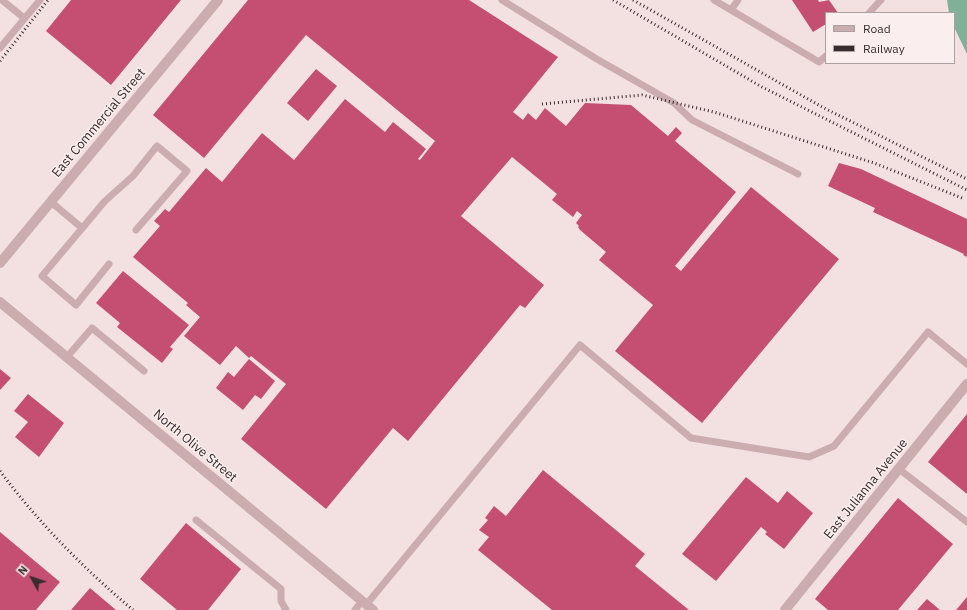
<!DOCTYPE html>
<html>
<head>
<meta charset="utf-8">
<style>
  body { margin:0 }
  #map { position:relative; width:967px; height:610px; overflow:hidden; background:#f3e1e2; font-family:"IBM Plex Sans",sans-serif }
  canvas { display:block }
  .legend { position:absolute; left:825px; top:12px; width:130px; height:52px; box-sizing:border-box; background:#faeeee; border:1px solid #ada0a2; margin:0; padding:5px 7px; list-style:none; font-size:12px; color:#3a2b2f }
  .legend li { display:flex; align-items:center; gap:8px; height:20px }
  .legend b { width:20px; border:1px solid #ada0a2 }
  .north { position:absolute; left:12px; top:558px; width:40px; height:40px; -webkit-text-stroke:3px #faeeee; paint-order:stroke; rotate:310deg; font-size:11px; font-weight:700; line-height:16px; text-align:center; color:#3a2b2f }
  .north::after { content:''; display:block; margin:auto; width:14px; height:18px; background:#3a2b2f; clip-path:polygon(50% 0,100% 100%,50% 72%,0 100%) }
</style>
</head>
<body>
<div id="map">
<canvas width="967" height="610"></canvas>
<ul class="legend">
<li><b style="height:5px;background:#ccadaf"></b>Road</li>
<li><b style="height:5px;background:#3a2b2f"></b>Railway</li>
</ul>
<div class="north">N</div>
</div>
<script>
const context = document.querySelector('canvas').getContext('2d');
context.lineJoin = 'round';
function fill(path, color) {
  context.fillStyle = color;
  context.fill(path, 'evenodd');
}
function strokePath(path, color, width, dash) {
  context.strokeStyle = color;
  context.lineWidth = width;
  context.lineCap = dash ? 'butt' : 'round';
  context.setLineDash(dash || []);
  context.stroke(path);
}
function drawText(font, color, halo, rows, align = 'center') {
  context.font = font + ' "IBM Plex Sans",sans-serif';
  context.lineWidth = 3;
  context.setLineDash([]);
  context.textBaseline = 'middle';
  context.strokeStyle = halo;
  context.fillStyle = color;
  for (const [text, x, y, turn = 0] of rows) {
    context.save();
    context.translate(x, y);
    context.rotate((+turn || 0) * Math.PI / 180);
    context.textAlign = isNaN(turn) ? turn : align;
    if (halo) context.strokeText(text, 0, 0);
    context.fillText(text, 0, 0);
    context.restore();
  }
}
const water = new Path2D(`
  M 947,0 L 967,0 L 967,54 L 954,27 L 954,13 L 949,13 Z`);
const building = new Path2D(`
  M 71,0 L 181,0 L 111,85 L 46,31 Z
  M 248,0 L 469,0 L 558,57 L 513,112 L 523,120 L 528,113 L 536,120 L 545,108 L 566,126 L 585,103 L 631,105 L 668,136 L 676,127 L 682,133 L 675,141 L 736,192 L 675,266 L 681,271 L 751,187 L 839,259 L 702,423 L 615,351 L 653,305 L 599,260 L 606,252 L 580,230 L 578,227 L 579,226 L 576,223 L 582,215 L 577,211 L 573,217 L 552,200 L 557,194 L 512,157 L 461,216 L 544,285 L 525,308 L 520,305 L 408,441 L 393,428 L 326,509 L 241,439 L 286,384 L 251,356 L 249,358 L 236,346 L 220,365 L 184,336 L 200,317 L 186,305 L 188,303 L 133,257 L 160,226 L 154,221 L 165,209 L 169,212 L 206,168 L 222,182 L 262,133 L 294,160 L 345,99 L 385,132 L 393,122 L 426,149 L 418,159 L 420,160 L 435,141 L 306,35 L 204,158 L 153,115 Z
  M 792,0 L 818,0 L 819,2 L 829,0 L 838,13 L 826,13 L 826,24 L 813,32 Z
  M 316,69 L 337,86 L 308,121 L 287,103 Z
  M 839,163 L 861,169 L 967,219 L 967,257 L 963,255 L 964,254 L 873,212 L 875,208 L 828,186 Z
  M 123,271 L 189,325 L 170,347 L 173,349 L 162,363 L 117,327 L 120,323 L 96,303 Z
  M 249,359 L 275,381 L 261,399 L 255,395 L 243,410 L 216,388 L 228,372 L 234,377 Z
  M 0,369 L 11,378 L 0,390 Z
  M 28,394 L 64,423 L 39,457 L 15,437 L 28,422 L 14,411 Z
  M 967,414 L 967,494 L 928,462 Z
  M 543,470 L 645,554 L 635,566 L 689,610 L 552,610 L 478,550 L 489,537 L 479,530 L 488,520 L 485,518 L 494,506 L 506,516 Z
  M 746,477 L 778,503 L 787,491 L 813,513 L 784,549 L 765,534 L 767,532 L 761,527 L 716,581 L 682,554 Z
  M 898,498 L 953,544 L 898,610 L 828,610 L 815,599 Z
  M 186,523 L 241,569 L 208,610 L 177,610 L 140,579 Z
  M 0,532 L 60,582 L 36,610 L 0,610 Z
  M 90,588 L 116,610 L 71,610 Z
  M 967,597 L 967,610 L 956,610 Z
  M 927,599 L 940,610 L 917,610 Z`);
const service = new Path2D(`
  M 2,0 L 24,18
  M 502,0 L 595,58 L 674,103 L 692,120 L 798,174
  M 714,0 L 819,62 L 826,56
  M 731,10 L 738,0
  M 869,13 L 881,0
  M 0,48 L 40,0
  M 51,202 L 82,228
  M 109,264 L 76,305 L 42,276 L 105,201 L 133,176 L 157,146 L 187,171 L 136,230
  M 67,357 L 92,328 L 144,371
  M 899,469 L 967,522
  M 196,520 L 281,589 L 281,601 L 286,610
  M 366,605 L 580,345 L 691,438 L 809,457 L 834,446 L 928,332 L 967,364
  M 355,610 L 362,601`);
const minor = new Path2D(`
  M 0,263 L 218,0
  M 0,302 L 373,610
  M 785,610 L 967,384`);
const rail = new Path2D(`
  M 613,0 L 762,87 L 967,190
  M 633,0 L 824,108 L 967,179
  M 0,61 L 48,0
  M 542,104 L 642,95 L 714,112 L 874,163 L 962,198
  M 0,471 C 38,522 84,569 133,610`);
const streetNames = [
  ["East Commercial Street",99,123,-50],
  ["North Olive Street",195,446,40],
  ["East Julianna Avenue",866,489,-51]
];
fill(water, '#80b098');
fill(building, '#c44f72');
strokePath(service, '#ccadaf', 7);
strokePath(minor, '#ccadaf', 10);
strokePath(rail, '#3a2b2f', 3, [1, 3]);
drawText('13px', '#3a2b2f', '#faeeee', streetNames);
</script>
</body>
</html>
